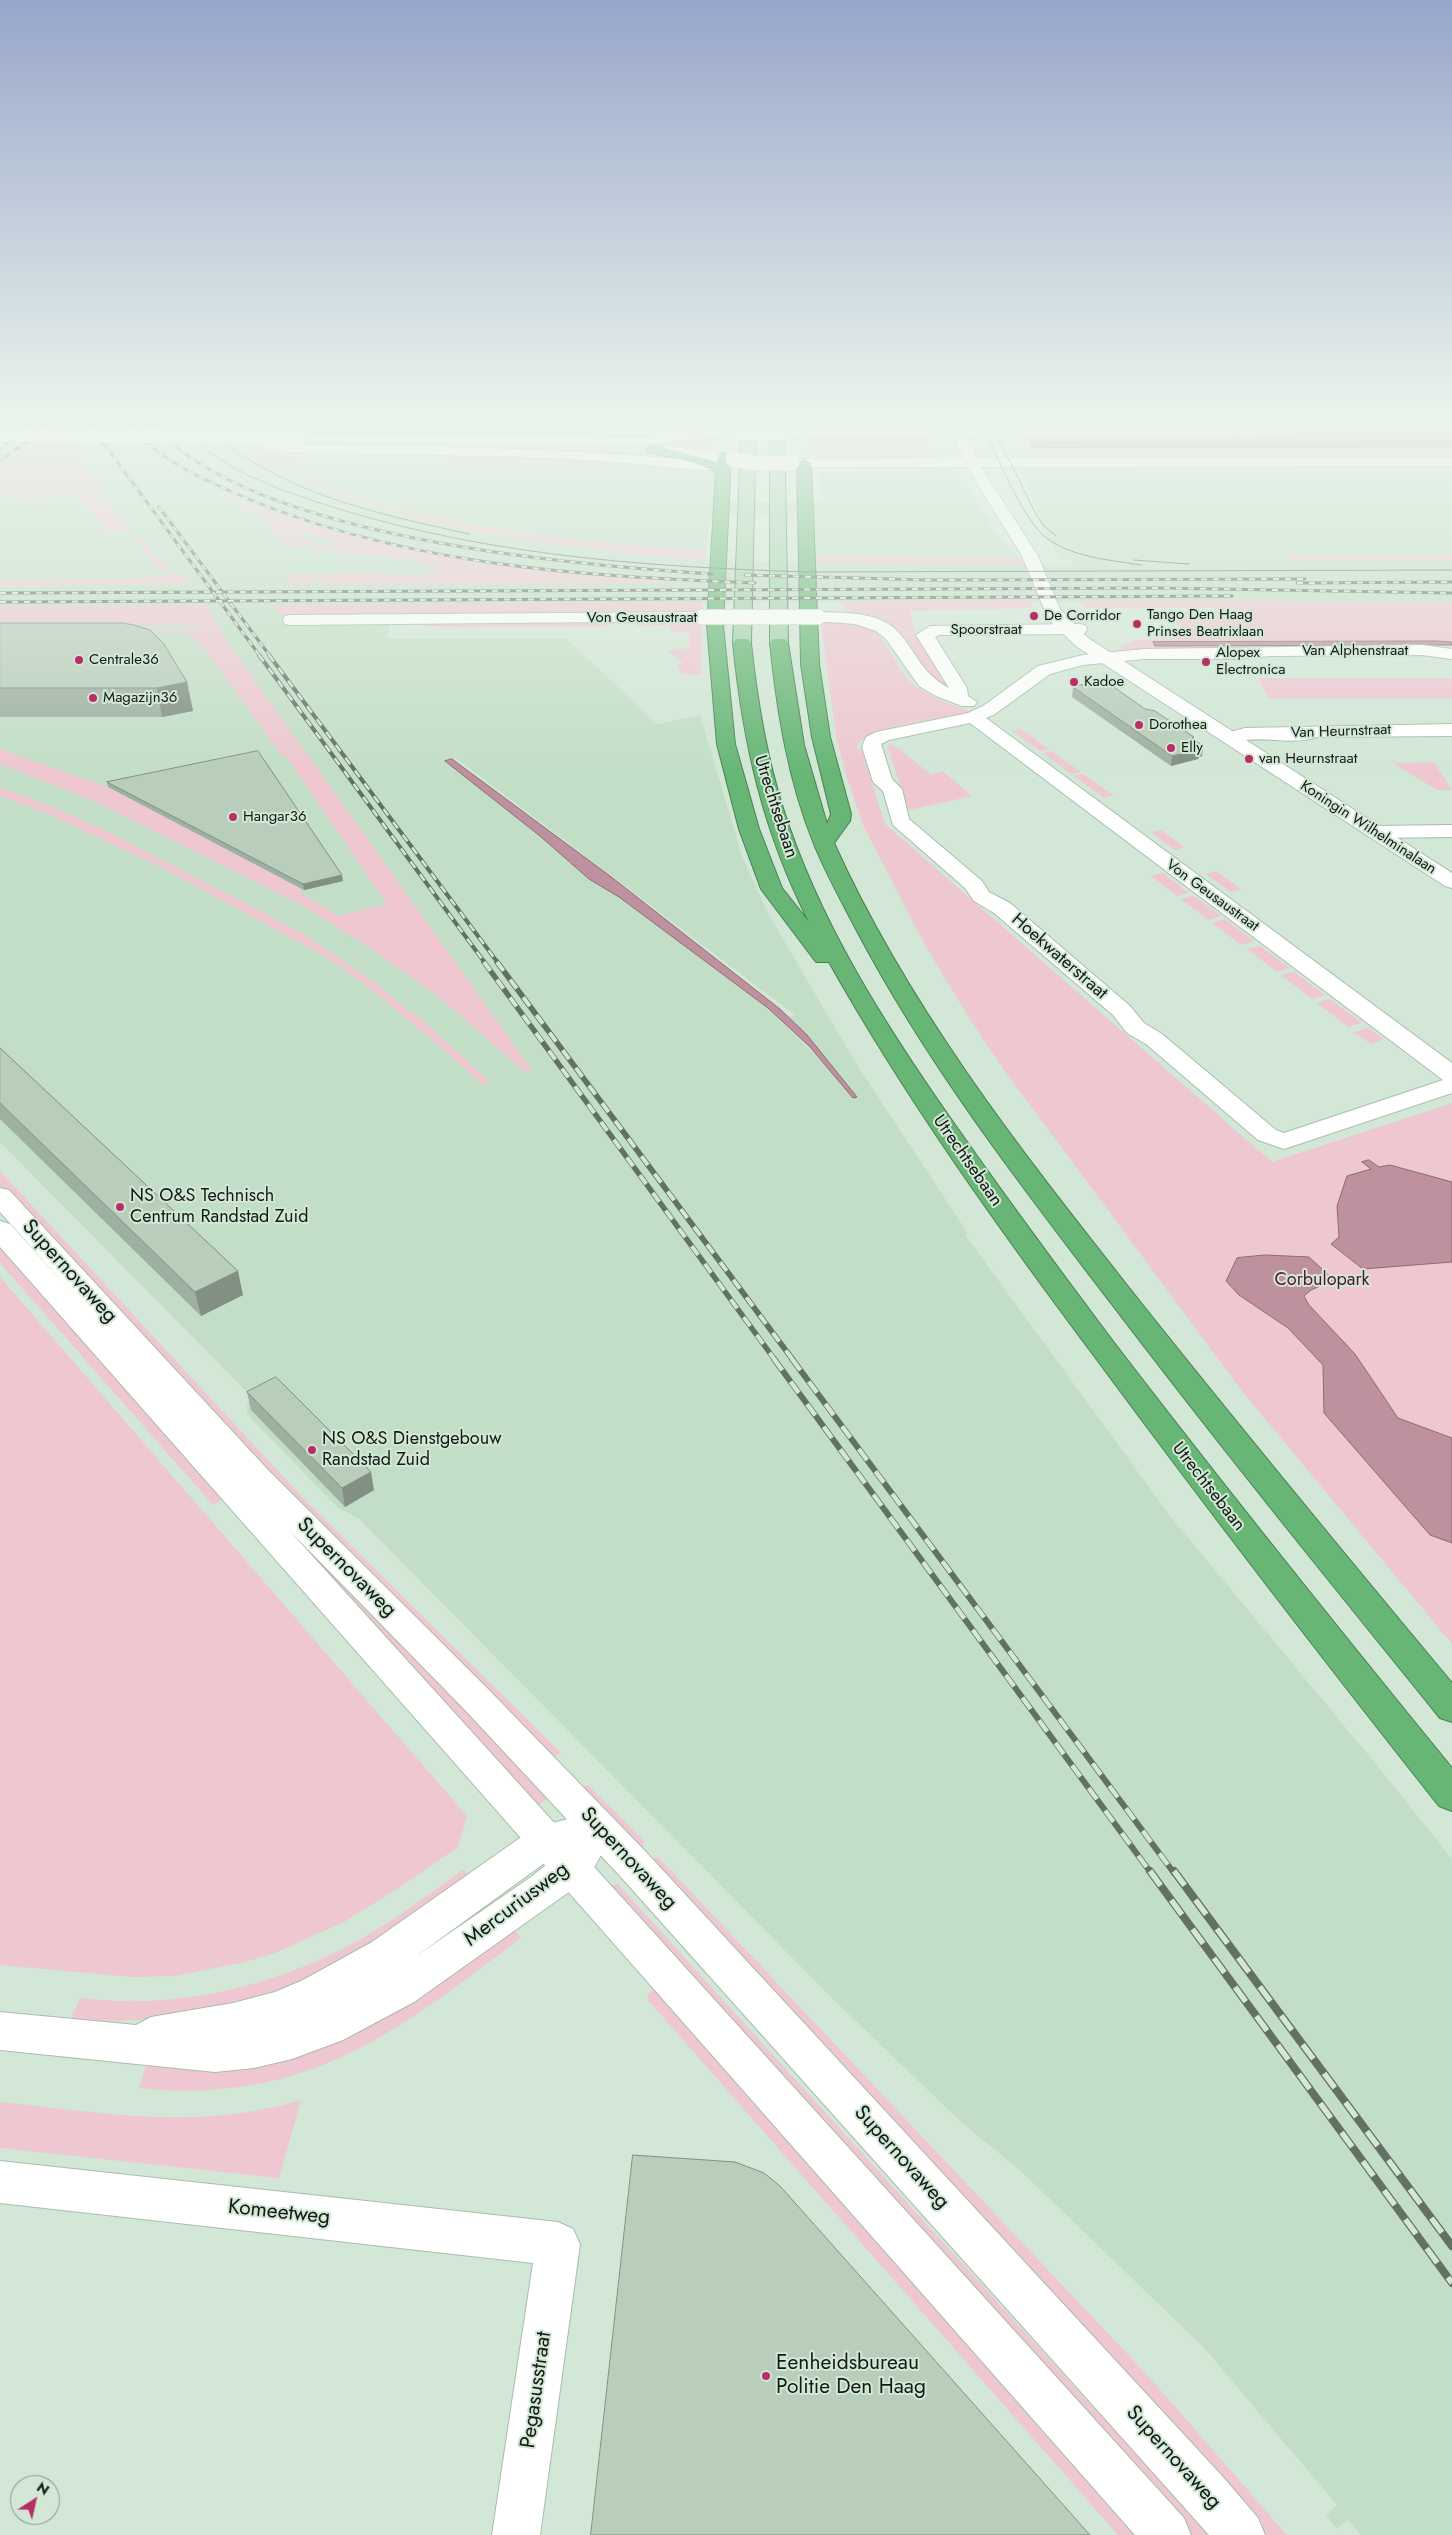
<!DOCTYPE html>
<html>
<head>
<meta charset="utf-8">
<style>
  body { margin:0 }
  #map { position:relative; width:1452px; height:2535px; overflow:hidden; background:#d2e7d5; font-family:Jost,sans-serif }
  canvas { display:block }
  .north { position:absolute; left:10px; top:2475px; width:50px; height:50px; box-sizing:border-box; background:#d2e7d5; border:1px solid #859587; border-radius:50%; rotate:35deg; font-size:14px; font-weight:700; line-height:20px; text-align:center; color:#121a13 }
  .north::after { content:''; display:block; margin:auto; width:18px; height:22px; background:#ba2e67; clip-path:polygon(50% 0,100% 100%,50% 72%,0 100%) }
</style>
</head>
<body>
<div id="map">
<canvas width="1452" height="2535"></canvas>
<div class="north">N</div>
</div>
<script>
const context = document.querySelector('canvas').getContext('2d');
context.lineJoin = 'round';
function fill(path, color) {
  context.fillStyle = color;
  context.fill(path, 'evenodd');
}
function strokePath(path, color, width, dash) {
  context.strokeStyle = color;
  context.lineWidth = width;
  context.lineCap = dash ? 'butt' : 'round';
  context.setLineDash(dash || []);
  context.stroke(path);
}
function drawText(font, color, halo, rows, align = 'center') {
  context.font = font + ' Jost,sans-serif';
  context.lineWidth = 4;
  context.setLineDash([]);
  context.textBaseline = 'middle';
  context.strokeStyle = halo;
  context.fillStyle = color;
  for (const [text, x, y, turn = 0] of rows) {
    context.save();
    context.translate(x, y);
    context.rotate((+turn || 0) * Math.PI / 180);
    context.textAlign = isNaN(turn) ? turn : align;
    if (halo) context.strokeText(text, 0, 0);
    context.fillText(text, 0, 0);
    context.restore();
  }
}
const built = new Path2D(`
  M 0,418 L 199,418 L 207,426 L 273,465 L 314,454 L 453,455 L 597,461 L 723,471 L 722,502 L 823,501 L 820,473 L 950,469 L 959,471 L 1000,539 L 1020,558 L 808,555 L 806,516 L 710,517 L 706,559 L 727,561 L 1073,565 L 1071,559 L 1060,559 L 1046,534 L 1021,469 L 1452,467 L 1452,555 L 1286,556 L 1290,560 L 1452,560 L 1452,602 L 825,602 L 284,605 L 286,612 L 296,625 L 390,624 L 387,638 L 566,638 L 657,724 L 700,715 L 743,859 L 770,917 L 857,1065 L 967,1232 L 966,1236 L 1170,1516 L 1380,1769 L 1452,1859 L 1452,2535 L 1360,2535 L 1348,2519 L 1337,2529 L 1326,2515 L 1337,2505 L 1205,2349 L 1023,2173 L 961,2122 L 834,2000 L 359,1519 L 337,1507 L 247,1414 L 247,1406 L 251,1396 L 0,1142 L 0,625 L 179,605 L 0,606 L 0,586 L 190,584 L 187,579 L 173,574 L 126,579 L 0,580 L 0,496 L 19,498 L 77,497 L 109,533 L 118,534 L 130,531 L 54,425 L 38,440 L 0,466 ZM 456,758 L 795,1015 L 789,1017 L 826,1058 L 828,1068 L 768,1008 L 619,897 L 589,879 L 540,836 L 445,761 Z
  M 583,418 L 719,418 L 717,424 L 582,427 Z
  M 781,418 L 929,418 L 931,425 L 914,427 L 782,425 Z
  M 1090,418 L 1301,418 L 1303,425 L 1166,424 L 1164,420 L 1093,420 Z`);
const green = new Path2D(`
  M 199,418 L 236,418 L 254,424 L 251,430 L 244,432 L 228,422 L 214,425 L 225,432 L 214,431 Z
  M 54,424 L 131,531 L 109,533 L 77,497 L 19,498 L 0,496 L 0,466 L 38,440 Z
  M 294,429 L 650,433 L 656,438 L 292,432 Z
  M 1452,433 L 1452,460 L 1039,460 L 1025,437 Z
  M 714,436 L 703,451 L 639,444 Z
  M 810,437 L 927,437 L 933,457 L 813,458 Z
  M 253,443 L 256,448 L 270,452 L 314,454 L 274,466 C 411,526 559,540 707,551 L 706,560 C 661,558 615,552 570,546 C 460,531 345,510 248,454 L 251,453 L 238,444 Z
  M 297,443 L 594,448 L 678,459 L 294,447 Z
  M 455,456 L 598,462 L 601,464 L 446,465 Z
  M 224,497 L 242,500 L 320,528 L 422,552 L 562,573 L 684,583 L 319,585 L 323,574 L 363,573 L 371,575 L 367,572 L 376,572 L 377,575 L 426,575 L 428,572 L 440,571 L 440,568 L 429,568 L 427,564 L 415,562 L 416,558 L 407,556 L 400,559 L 307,548 L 319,543 L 333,547 L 340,544 L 305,533 L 298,537 L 315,542 L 302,547 L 285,546 L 265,521 L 267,518 C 259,516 253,514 242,509 L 242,506 L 224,501 Z
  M 136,536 L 147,544 L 172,572 L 162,571 L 134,539 Z
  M 808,555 L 1020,558 L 1025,565 L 808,563 Z
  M 1286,555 L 1452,555 L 1452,560 L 1290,560 Z
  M 173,574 L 188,579 L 190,584 L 0,586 L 0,580 L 126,579 Z
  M 292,574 L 320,574 L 316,584 L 285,584 Z
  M 1030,599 L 1033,607 L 1031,608 L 910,611 L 915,633 L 902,634 C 887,620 868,618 848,614 L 850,610 L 844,610 L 843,602 Z
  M 1082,600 L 1452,602 L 1452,642 L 1154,642 L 1155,646 L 1260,646 L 1262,649 L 1129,654 L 1119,647 L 1136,640 L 1178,638 L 1174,631 L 1181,630 L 1175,622 L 1165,622 L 1158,612 L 1216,611 L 1214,608 L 1085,608 Z
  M 703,602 L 702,614 L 391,616 L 391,613 L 324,614 L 323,616 L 279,614 L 274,605 Z
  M 206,605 L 235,653 L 532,1070 L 525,1072 L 439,997 L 361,942 L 299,904 L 98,803 L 0,764 L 0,749 L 108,787 L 304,890 L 299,892 L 339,916 L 387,904 L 285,755 L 282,756 L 203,646 L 198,644 L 184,632 L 38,632 L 41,628 L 200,630 L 203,628 L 171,625 L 0,625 L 0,606 Z
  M 629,622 L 702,623 L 701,675 L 682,674 L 677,665 L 683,663 L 667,650 L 689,648 L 689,632 L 672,632 L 669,625 L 636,626 L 636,624 L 612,624 L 602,627 L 428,627 L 422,624 Z
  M 821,622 L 850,623 L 870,629 L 879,635 L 906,677 L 916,687 L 942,701 L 969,711 L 966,713 C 945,718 868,726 858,744 L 858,749 L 861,749 L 885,824 L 1272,1162 L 1452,1103 L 1452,1644 L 1242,1391 L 1002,1067 L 971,1021 L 925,945 L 863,825 L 846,774 L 836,735 Z
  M 916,634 L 948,687 L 945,687 L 926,671 L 903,635 Z
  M 1258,678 L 1449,678 L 1452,679 L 1452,699 L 1269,699 Z
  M 1021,729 L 1049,749 L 1040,751 L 1012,731 Z
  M 891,743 L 932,775 L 942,771 L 972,796 L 909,810 L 887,746 Z
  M 1052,751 L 1081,772 L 1071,774 L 1043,753 Z
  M 1434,762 L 1452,790 L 1437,790 L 1393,763 Z
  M 1083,774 L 1113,795 L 1104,798 L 1074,776 Z
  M 0,787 L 53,807 L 109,832 L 304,934 L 378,985 L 411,1013 L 415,1013 L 490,1082 L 482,1084 L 442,1048 L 362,982 L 323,955 L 155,864 L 43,812 L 0,796 Z
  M 1161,830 L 1184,847 L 1175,850 L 1151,832 Z
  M 1216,871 L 1241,889 L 1231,892 L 1206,874 Z
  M 1163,873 L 1189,893 L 1177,896 L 1151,876 Z
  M 1194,896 L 1221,916 L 1208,920 L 1181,899 Z
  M 1225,919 L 1254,941 L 1241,945 L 1212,923 Z
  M 1260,946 L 1290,968 L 1277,972 L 1247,949 Z
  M 1294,972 L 1325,995 L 1312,999 L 1281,975 Z
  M 1330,999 L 1362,1023 L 1348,1027 L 1317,1003 Z
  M 1368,1028 L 1384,1039 L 1371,1044 L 1354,1032 Z
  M 0,1171 L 304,1499 L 561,1753 L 549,1761 L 262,1471 L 0,1186 Z
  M 0,1245 L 223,1499 L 213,1505 L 0,1263 Z
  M 0,1277 L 467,1816 L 458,1847 L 400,1887 L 344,1922 L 275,1953 L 245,1962 L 174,1976 L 132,1977 L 0,1965 Z
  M 330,1569 L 550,1797 L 532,1810 L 321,1575 Z
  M 588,1785 L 644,1841 L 642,1850 L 582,1787 Z
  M 656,1857 L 660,1859 L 1150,2378 L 1287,2535 L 1263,2535 L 651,1859 Z
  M 464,1869 L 471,1878 L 371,1948 L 273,1995 L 169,2018 L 118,2021 L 71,2019 L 80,1998 C 175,2010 273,1987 356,1942 C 394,1921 429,1894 464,1869 Z
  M 617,1883 L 1096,2411 L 1202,2511 L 1222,2535 L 1185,2535 L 606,1891 Z
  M 513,1929 L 521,1938 C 422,2012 337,2084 207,2090 C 185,2092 161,2090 139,2088 L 146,2066 L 189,2068 L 335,2042 C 401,2015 456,1971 513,1929 Z
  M 658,1986 L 1144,2535 L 1118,2535 L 647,1999 L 649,1993 Z
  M 301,2100 L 279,2178 L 0,2148 L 0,2102 C 103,2113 200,2131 301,2100 Z`);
const water = new Path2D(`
  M 1452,441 L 1452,447 L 1088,448 L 1032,447 L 1029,442 Z
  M 1437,641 L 1452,642 L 1452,645 L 1155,646 L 1153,642 Z
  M 452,759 L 610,876 L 780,1009 L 807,1035 L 857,1097 L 853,1098 L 810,1047 L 768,1008 L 619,897 L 589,879 L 540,836 L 445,761 Z
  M 1369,1160 L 1379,1167 L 1390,1165 L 1452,1182 L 1452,1262 L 1363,1269 L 1331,1244 L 1339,1237 L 1337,1206 L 1347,1176 L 1371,1169 L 1362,1162 Z
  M 1265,1255 L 1309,1257 L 1334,1280 L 1311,1290 L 1304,1296 L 1309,1305 L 1355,1354 L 1398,1418 L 1452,1438 L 1452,1543 L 1430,1535 L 1324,1413 L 1323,1365 L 1288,1328 L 1239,1295 L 1226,1281 L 1237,1258 Z`);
const street = new Path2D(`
  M 245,418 L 268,418 L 278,421 L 639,426 L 693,433 L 700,437 L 693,441 L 639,434 L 280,429 L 273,441 L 284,444 C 412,446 539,447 666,458 C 678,459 736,459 740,465 C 732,476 656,466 640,464 C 522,454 403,455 284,452 L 263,449 L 259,441 L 267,426 L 247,421 Z
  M 1172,418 L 1186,418 L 1193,429 L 1186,433 L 1181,432 Z
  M 1300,418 L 1314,418 L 1322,429 L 1315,433 L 1310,432 Z
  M 702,612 L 708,613 L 710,617 L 708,621 L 291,625 L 285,624 L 283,620 L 285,616 L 291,615 Z
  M 818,612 C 843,613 880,611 898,632 C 918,654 921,673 949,688 L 916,635 L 930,626 L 1079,624 L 1085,625 L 1087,629 L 1085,633 L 1079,634 L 939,635 L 935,637 L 967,688 L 968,696 L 977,702 L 974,706 L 962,706 L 936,696 L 919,686 L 886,639 L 876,631 L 855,624 L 812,621 L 810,617 L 812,613 Z
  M 1422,645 L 1452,649 L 1452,659 L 1422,655 L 1269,656 L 1239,659 L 1144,659 L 1083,665 L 1050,674 L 995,714 L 986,718 L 1452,1063 L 1452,1093 L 1284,1149 L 1258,1140 L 1146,1044 L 1127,1033 L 1113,1015 L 994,913 L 974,901 L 965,888 L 893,825 L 883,791 L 873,782 L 862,747 L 866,737 L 876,732 L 968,713 L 983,706 L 1038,666 L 1083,655 L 1144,649 ZM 970,723 L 1443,1080 L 1284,1133 L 1276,1130 L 1162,1034 L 1144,1023 L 1130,1006 L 1010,903 L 989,892 L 982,881 L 909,819 L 902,789 L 892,779 L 881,744 L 889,740 Z
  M 1452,724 L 1452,736 L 1317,737 C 1295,745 1269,737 1246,740 C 1238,740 1232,744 1223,742 L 1221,738 L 1223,734 L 1245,728 Z
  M 1452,825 L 1452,837 L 1375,838 L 1368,836 L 1365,832 L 1368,828 L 1375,826 Z
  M 598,1811 L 611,1816 L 616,1827 L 595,1866 L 576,1887 L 414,2002 L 343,2040 L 292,2059 L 254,2068 L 215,2072 L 0,2050 L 0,2012 L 136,2025 L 151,2017 L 233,2003 L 275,1992 L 303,1980 L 372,1942 L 534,1828 ZM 561,1853 L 531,1877 L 415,1957 L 557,1854 Z
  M 0,2161 L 558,2222 L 573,2229 L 580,2244 L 540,2535 L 492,2535 L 533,2263 L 0,2203 Z`);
const secondary = new Path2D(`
  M 945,418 L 959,418 L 963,428 L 1452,425 L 1452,433 L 967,436 L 977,458 L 1452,458 L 1452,466 L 981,467 L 1038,556 L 1060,609 L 1088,638 L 1452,873 L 1452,888 L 1445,886 L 1076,646 L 1053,624 L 1044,609 L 1022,556 L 967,467 L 792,467 L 785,463 L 792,459 L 963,458 L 953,436 L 785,437 L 778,433 L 785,429 L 950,428 Z
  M 734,429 L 739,430 L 741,433 L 739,436 L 635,445 L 300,441 L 293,437 L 300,433 L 635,437 Z
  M 668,446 L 733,455 L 740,459 L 733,463 L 663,453 L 661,450 L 663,447 Z
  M 0,1188 L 9,1190 L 269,1471 L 488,1689 L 646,1852 L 1223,2477 L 1258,2518 L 1265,2535 L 1209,2535 L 620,1876 L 464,1709 L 288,1529 L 1184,2518 L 1191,2535 L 1135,2535 L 0,1247 L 0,1221 L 10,1224 L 76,1297 L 0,1212 Z`);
const primary = new Path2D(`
  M 742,418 L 756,418 L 751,643 L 748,647 L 736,647 L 733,643 Z
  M 770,418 L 784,418 L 788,643 L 785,647 L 773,647 L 770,643 Z`);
const highway = new Path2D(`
  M 653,445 L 717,462 L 719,454 L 724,453 L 731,457 L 723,625 L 735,744 L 759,829 L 782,888 L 809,922 C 763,831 743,744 733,643 L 736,639 L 748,639 L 751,643 C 757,700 766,754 783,808 C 819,922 885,1025 953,1122 C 1004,1195 1058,1268 1112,1340 C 1223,1485 1337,1627 1452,1768 L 1452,1811 L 1439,1806 C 1321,1657 1205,1506 1092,1353 C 998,1227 906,1099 829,962 L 816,962 L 761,889 L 739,829 L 717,744 L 707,625 L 716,472 L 695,463 L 648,452 L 646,449 Z
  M 804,459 L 811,463 L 819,664 L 830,737 L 851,814 L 850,821 L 834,843 C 907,1005 1017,1146 1126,1284 C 1233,1419 1342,1551 1452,1683 L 1452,1722 L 1440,1718 C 1329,1581 1218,1444 1111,1303 C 1020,1184 927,1064 857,931 C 842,902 826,874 814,844 C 788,780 777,711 770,643 L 773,639 L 785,639 L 788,643 L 804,745 L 827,824 L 831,814 L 812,737 L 801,664 L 797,463 Z`);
const tram = new Path2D(`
  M 173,418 C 215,469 278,490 339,509 C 492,556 649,567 809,572 L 1452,570
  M 194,418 C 275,492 365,511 469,534
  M 979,418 C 994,449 1020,514 1043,535 C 1068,557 1110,560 1141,565
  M 988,418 L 1036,514 L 1043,525 L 1056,536
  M 1134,560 L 1189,564`);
const railFar4 = new Path2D(`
  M 85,418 L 260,656
  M 124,418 C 151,455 192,474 232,492 C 397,565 577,576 755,583
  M 146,418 C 243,538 565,564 712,574
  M 0,449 L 32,418
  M 0,461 L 30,439 L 47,418
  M 159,507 L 270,656
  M 745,575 L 929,580 L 1305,579
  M 1297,583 L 1452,582
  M 0,593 L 1159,588 L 1452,593
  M 0,602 L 1232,596`);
const railFar3 = new Path2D(`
  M 259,655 L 485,963
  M 269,655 L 498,963`);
const railFar2 = new Path2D(`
  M 484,962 L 775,1360
  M 497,962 L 793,1360`);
const railFar1 = new Path2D(`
  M 774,1359 L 1151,1873
  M 792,1359 L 1174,1873`);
const rail = new Path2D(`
  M 1150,1871 L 1452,2283
  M 1174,1871 L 1452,2246`);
const streetBridge = new Path2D(`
  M 702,617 L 818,617`);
const secondaryBridge = new Path2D(`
  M 734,433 L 785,433
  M 0,434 L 300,437
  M 733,459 L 754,463 L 792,463`);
const wall = new Path2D(`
  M 0,623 L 187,682 L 193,711 L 162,717 L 0,717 Z
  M 1073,687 L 1194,737 L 1194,739 L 1203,746 L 1202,756 L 1199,757 L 1198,759 L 1171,766 L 1072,697 Z
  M 107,782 L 343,881 L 304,890 L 108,787 Z
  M 0,1048 L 243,1295 L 201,1316 L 0,1119 Z
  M 247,1392 L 374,1490 L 345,1507 L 251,1410 Z`);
const shadedWall = new Path2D(`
  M 187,682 L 193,711 L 162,717 L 157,688 Z
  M 1203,746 L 1202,756 L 1199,757 L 1198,759 L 1171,766 L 1172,756 Z
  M 342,875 L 343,881 L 304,890 L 303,884 Z
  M 238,1271 L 243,1295 L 201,1316 L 195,1292 Z
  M 371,1472 L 374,1490 L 345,1507 L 342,1488 Z`);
const building = new Path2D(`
  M 0,623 L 122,623 L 134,625 L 150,630 L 163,643 L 187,682 L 157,688 L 0,688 Z
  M 1104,680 L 1145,709 L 1155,711 L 1194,737 L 1192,738 L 1203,746 L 1197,747 L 1200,749 L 1172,756 L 1073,687 Z
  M 258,751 L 342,875 L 303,884 L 107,782 Z
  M 0,1048 L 238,1271 L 195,1292 L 0,1103 Z
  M 276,1377 L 371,1472 L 342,1488 L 247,1392 Z
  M 633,2155 L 735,2162 L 764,2173 L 780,2186 L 1090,2535 L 591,2535 Z`);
const markers = [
  [1034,616,5,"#ba2e67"],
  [1137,624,5,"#ba2e67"],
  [79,660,5,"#ba2e67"],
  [1206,662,5,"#ba2e67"],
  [1074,682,5,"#ba2e67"],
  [93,698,5,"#ba2e67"],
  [1139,725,5,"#ba2e67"],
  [1171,748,5,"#ba2e67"],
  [1249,759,5,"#ba2e67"],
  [233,817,5,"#ba2e67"],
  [120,1207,5,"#ba2e67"],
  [312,1450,5,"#ba2e67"],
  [766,2376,5,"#ba2e67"]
];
const farPoinames = [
  ["Tango Den Haag",1147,615],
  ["Prinses Beatrixlaan",1147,632],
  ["De Corridor",1044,616],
  ["Alopex",1216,653],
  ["Electronica",1216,670],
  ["Centrale36",89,660],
  ["Kadoe",1084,682],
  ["Magazijn36",103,698],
  ["Dorothea",1149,725],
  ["Elly",1181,748],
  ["van Heurnstraat",1259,759],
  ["Hangar36",243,817]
];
const farStreetnames = [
  ["Von Geusaustraat",642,618],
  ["Spoorstraat",986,630],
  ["Van Alphenstraat",1355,651],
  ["Van Heurnstraat",1341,732,-2],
  ["Koningin Wilhelminalaan",1368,828,33],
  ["Von Geusaustraat",1212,896,36]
];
const streetNames = [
  ["Utrechtsebaan",775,807,72],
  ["Hoekwaterstraat",1059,957,41],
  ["Utrechtsebaan",967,1161,55],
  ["Utrechtsebaan",1208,1487,52]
];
const poiNames = [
  ["NS O&S Technisch",130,1197],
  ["Centrum Randstad Zuid",130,1218],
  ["NS O&S Dienstgebouw",322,1440],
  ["Randstad Zuid",322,1461]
];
const parkNames = [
  ["Corbulopark",1322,1281]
];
const nearStreetnames = [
  ["Supernovaweg",69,1272,48],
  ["Supernovaweg",346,1568,45],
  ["Supernovaweg",628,1859,47],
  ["Mercuriusweg",517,1905,-37],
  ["Supernovaweg",901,2158,48],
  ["Komeetweg",279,2213,6],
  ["Pegasusstraat",537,2390,-82],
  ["Supernovaweg",1173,2458,48]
];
const nearPoinames = [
  ["Eenheidsbureau",776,2364],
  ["Politie Den Haag",776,2388]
];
fill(built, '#c3dec6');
fill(green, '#eec7d1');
fill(water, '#bf909d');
strokePath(water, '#8b6d74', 1);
strokePath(street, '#a9bdab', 2);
strokePath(secondary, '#a9bdab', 2);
strokePath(primary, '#497f53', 2);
strokePath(highway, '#497f53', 2);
fill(street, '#fff');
fill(secondary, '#fff');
fill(primary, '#a4d3ac');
fill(highway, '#67b675');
strokePath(tram, '#637165', 1);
strokePath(railFar4, '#637165', 3);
strokePath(railFar3, '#637165', 4);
strokePath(railFar2, '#637165', 5.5);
strokePath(railFar1, '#637165', 6);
strokePath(rail, '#637165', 8);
strokePath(railFar4, '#d2e7d5', 2, [6]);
strokePath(railFar3, '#d2e7d5', 2.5, [8]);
strokePath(railFar2, '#d2e7d5', 4, [11]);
strokePath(railFar1, '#d2e7d5', 4.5, [14]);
strokePath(rail, '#d2e7d5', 5.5, [18]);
strokePath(streetBridge, '#a9bdab', 16, []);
strokePath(secondaryBridge, '#a9bdab', 16, []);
strokePath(streetBridge, '#fff', 15);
strokePath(secondaryBridge, '#fff', 15);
fill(wall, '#9eb0a0');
fill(shadedWall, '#819082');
fill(building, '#b8cdba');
strokePath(building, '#819082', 1);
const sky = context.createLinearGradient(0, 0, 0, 773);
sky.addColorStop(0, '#97a6ca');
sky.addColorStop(0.54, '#ebf4ec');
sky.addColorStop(1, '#ebf4ec00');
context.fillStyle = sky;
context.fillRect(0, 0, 1452, 773);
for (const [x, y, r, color] of markers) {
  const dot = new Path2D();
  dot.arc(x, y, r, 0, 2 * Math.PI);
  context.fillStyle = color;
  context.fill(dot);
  strokePath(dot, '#d2e7d5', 2);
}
drawText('15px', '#121a13', '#d2e7d5', farPoinames, 'left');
drawText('15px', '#121a13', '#d2e7d5', farStreetnames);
drawText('18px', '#121a13', '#d2e7d5', streetNames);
drawText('18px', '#121a13', '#d2e7d5', poiNames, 'left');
drawText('18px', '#50162b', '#d2e7d5', parkNames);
drawText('21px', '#121a13', '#d2e7d5', nearStreetnames);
drawText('21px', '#121a13', '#d2e7d5', nearPoinames, 'left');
</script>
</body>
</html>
